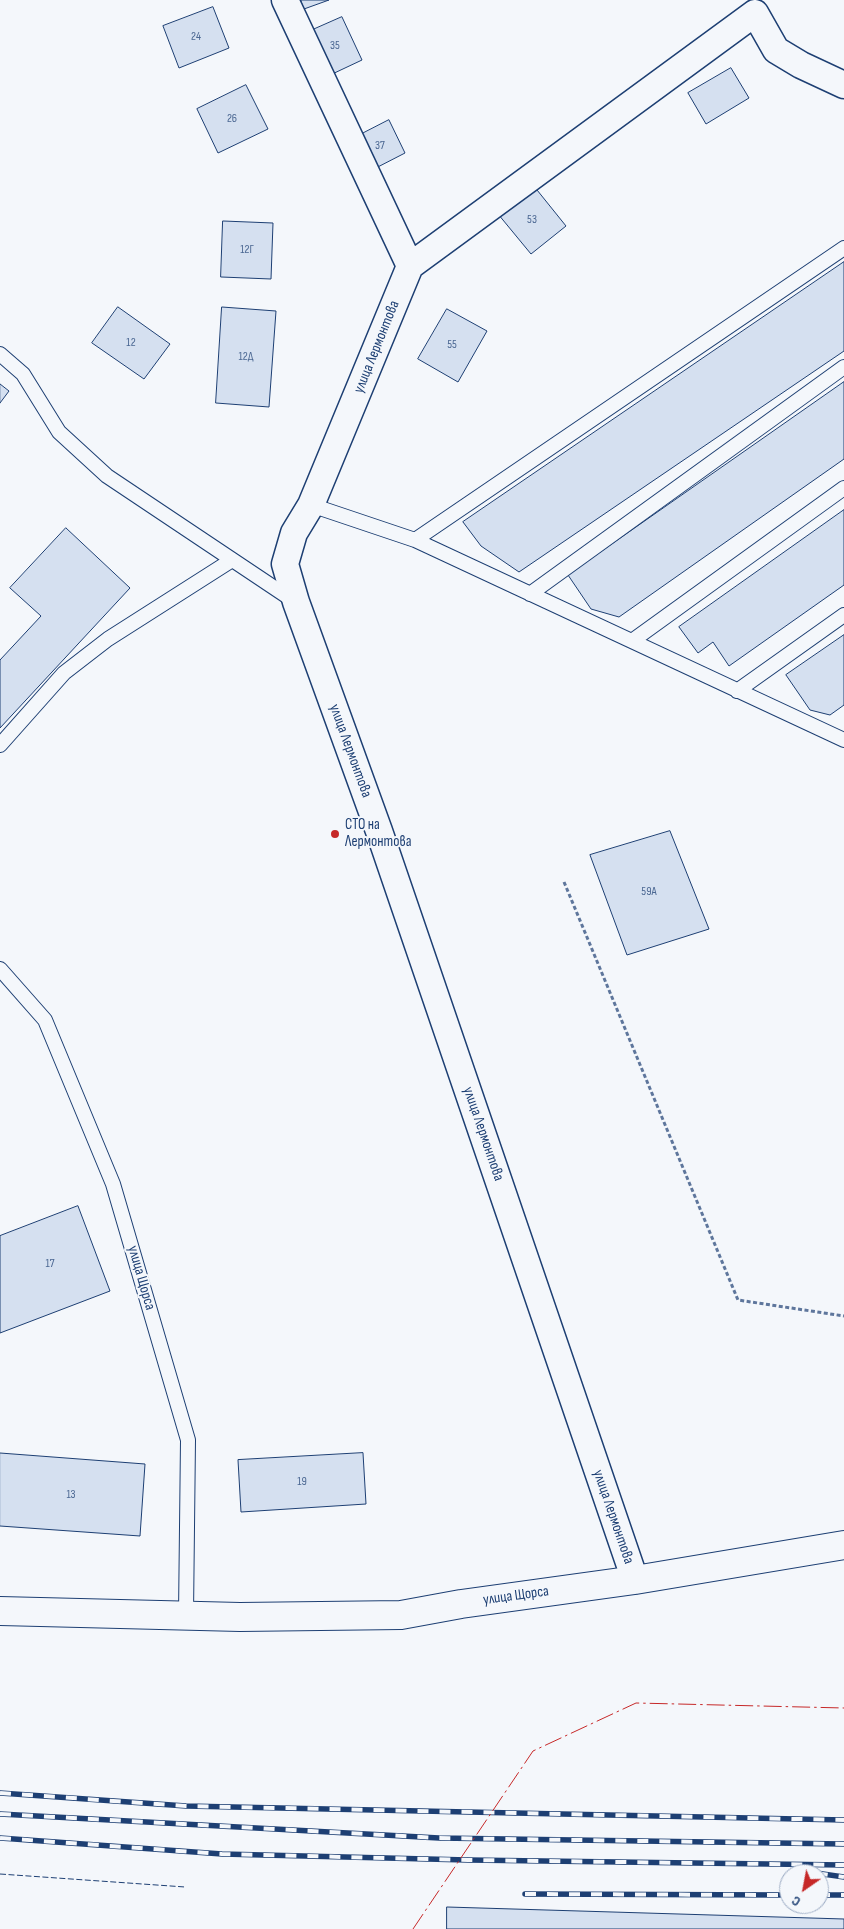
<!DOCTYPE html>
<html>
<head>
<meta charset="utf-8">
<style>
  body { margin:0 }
  #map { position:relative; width:844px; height:1929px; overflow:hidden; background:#f4f7fb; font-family:"Sofia Sans Condensed",sans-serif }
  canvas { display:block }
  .north { position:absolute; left:779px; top:1864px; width:50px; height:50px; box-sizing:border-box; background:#f4f7fb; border:1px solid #9eadc5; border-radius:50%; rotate:213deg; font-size:14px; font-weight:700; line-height:20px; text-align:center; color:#1d3f73 }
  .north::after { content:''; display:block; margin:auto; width:18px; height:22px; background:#c62828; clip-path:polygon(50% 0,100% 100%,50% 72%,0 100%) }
</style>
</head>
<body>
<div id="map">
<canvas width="844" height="1929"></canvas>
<div class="north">С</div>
</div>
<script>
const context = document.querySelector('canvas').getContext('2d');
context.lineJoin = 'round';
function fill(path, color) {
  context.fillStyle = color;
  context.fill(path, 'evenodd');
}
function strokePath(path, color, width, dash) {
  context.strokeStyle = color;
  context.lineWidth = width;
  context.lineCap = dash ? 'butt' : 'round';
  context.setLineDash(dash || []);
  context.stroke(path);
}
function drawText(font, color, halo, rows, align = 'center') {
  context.font = font + ' "Sofia Sans Condensed",sans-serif';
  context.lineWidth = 4;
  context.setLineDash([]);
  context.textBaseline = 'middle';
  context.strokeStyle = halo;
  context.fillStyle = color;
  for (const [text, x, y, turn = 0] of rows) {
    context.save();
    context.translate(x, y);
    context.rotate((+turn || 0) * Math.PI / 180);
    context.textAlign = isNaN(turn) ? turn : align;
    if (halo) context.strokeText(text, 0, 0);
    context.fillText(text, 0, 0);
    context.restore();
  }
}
const building = new Path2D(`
  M 301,0 L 329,0 L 304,9 Z
  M 213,7 L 229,48 L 179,68 L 163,26 Z
  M 342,17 L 362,60 L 328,76 L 308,32 Z
  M 731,68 L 749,98 L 706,124 L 688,93 Z
  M 246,85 L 268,129 L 218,153 L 197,109 Z
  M 389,120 L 405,153 L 370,171 L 354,138 Z
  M 533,185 L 566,226 L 531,254 L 498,214 Z
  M 223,221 L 273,223 L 271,279 L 221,277 Z
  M 844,262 L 844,351 L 519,572 L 481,546 L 463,522 Z
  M 118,307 L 170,344 L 144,379 L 92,343 Z
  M 222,307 L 276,311 L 269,407 L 216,403 Z
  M 447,309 L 487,331 L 458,382 L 418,359 Z
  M 844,382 L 844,459 L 619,617 L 591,609 L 568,575 Z
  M 0,384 L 9,391 L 0,403 Z
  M 844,510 L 844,585 L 729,666 L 713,642 L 698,653 L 679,627 Z
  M 66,528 L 130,588 L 0,728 L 0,660 L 41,616 L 10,588 Z
  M 844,635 L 844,705 L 830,715 L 810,710 L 786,675 Z
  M 670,831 L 709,929 L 627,955 L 590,855 Z
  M 78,1206 L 110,1291 L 0,1333 L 0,1236 Z
  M 0,1453 L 145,1464 L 140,1536 L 0,1526 Z
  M 363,1453 L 366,1504 L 241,1512 L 238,1460 Z
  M 447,1907 L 844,1919 L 844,1929 L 447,1929 Z`);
const path = new Path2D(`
  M 564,882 L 738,1300 L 844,1316`);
const lane = new Path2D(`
  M 0,354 L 23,374 L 59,432 L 107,476 L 294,601
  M 311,505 L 415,540 L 844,740
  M 415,540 L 844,248
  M 530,594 L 844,367
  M 632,641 L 844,488
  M 737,691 L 844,615
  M 0,745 L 64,673 L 108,639 L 232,560
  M 0,969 L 45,1020 L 113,1184 L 188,1440 L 186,1614`);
const street = new Path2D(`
  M 285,0 L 410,266 L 311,505 L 294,533 L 285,564 L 296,602 L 379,831 L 635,1580
  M 410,266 L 755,13 L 776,50 L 801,65 L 844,85`);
const secondary = new Path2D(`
  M 0,1611 L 240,1617 L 401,1615 L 461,1604 L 635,1580 L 844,1545`);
const rail = new Path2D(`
  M 0,1793 L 186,1806 L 844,1820
  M 0,1814 L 439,1838 L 844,1844
  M 0,1838 L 222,1854 L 468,1860 L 844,1865
  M 795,1870 L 844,1877
  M 525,1894 L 789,1895
  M 819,1895 L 844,1895`);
const fence = new Path2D(`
  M 0,1874 L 185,1887`);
const power = new Path2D(`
  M 413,1929 L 533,1751 L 636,1703 L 844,1708`);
const markers = [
  [335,834,5,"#c62828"]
];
const numberNames = [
  ["24",196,37],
  ["35",335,46],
  ["26",232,119],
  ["37",380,146],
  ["53",532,220],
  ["12Г",247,250],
  ["12",131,343],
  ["55",452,345],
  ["12Д",246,357],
  ["59А",649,892],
  ["17",50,1264],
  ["19",302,1482],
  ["13",71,1495]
];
const streetNames = [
  ["улица Лермонтова",377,347,-68],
  ["улица Лермонтова",350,751,70],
  ["улица Лермонтова",483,1134,71],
  ["улица Щорса",141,1278,74],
  ["улица Лермонтова",613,1517,71],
  ["улица Щорса",516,1596,-8]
];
const poiNames = [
  ["СТО на",345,825],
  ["Лермонтова",345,842]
];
fill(building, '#d5e0f0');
strokePath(building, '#1d3f73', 1);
strokePath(lane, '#1d3f73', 16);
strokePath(street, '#1d3f73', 29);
strokePath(secondary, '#1d3f73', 30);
strokePath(path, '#5e769c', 3, [4, 2.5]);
strokePath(lane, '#f4f7fb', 14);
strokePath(street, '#f4f7fb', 26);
strokePath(secondary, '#f4f7fb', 28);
strokePath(rail, '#1d3f73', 5.5);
strokePath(rail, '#f4f7fb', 4, [11]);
strokePath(fence, '#1d3f73', 1, [6, 2.5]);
strokePath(power, '#c62828', 1, [18, 4, 2.5, 4]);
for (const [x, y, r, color] of markers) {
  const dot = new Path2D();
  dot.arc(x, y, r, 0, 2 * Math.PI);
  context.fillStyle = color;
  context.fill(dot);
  strokePath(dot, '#f4f7fb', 2);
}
drawText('12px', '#4b6792', null, numberNames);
drawText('15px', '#1d3f73', '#f4f7fb', streetNames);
drawText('15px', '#1d3f73', '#f4f7fb', poiNames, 'left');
</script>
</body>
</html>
